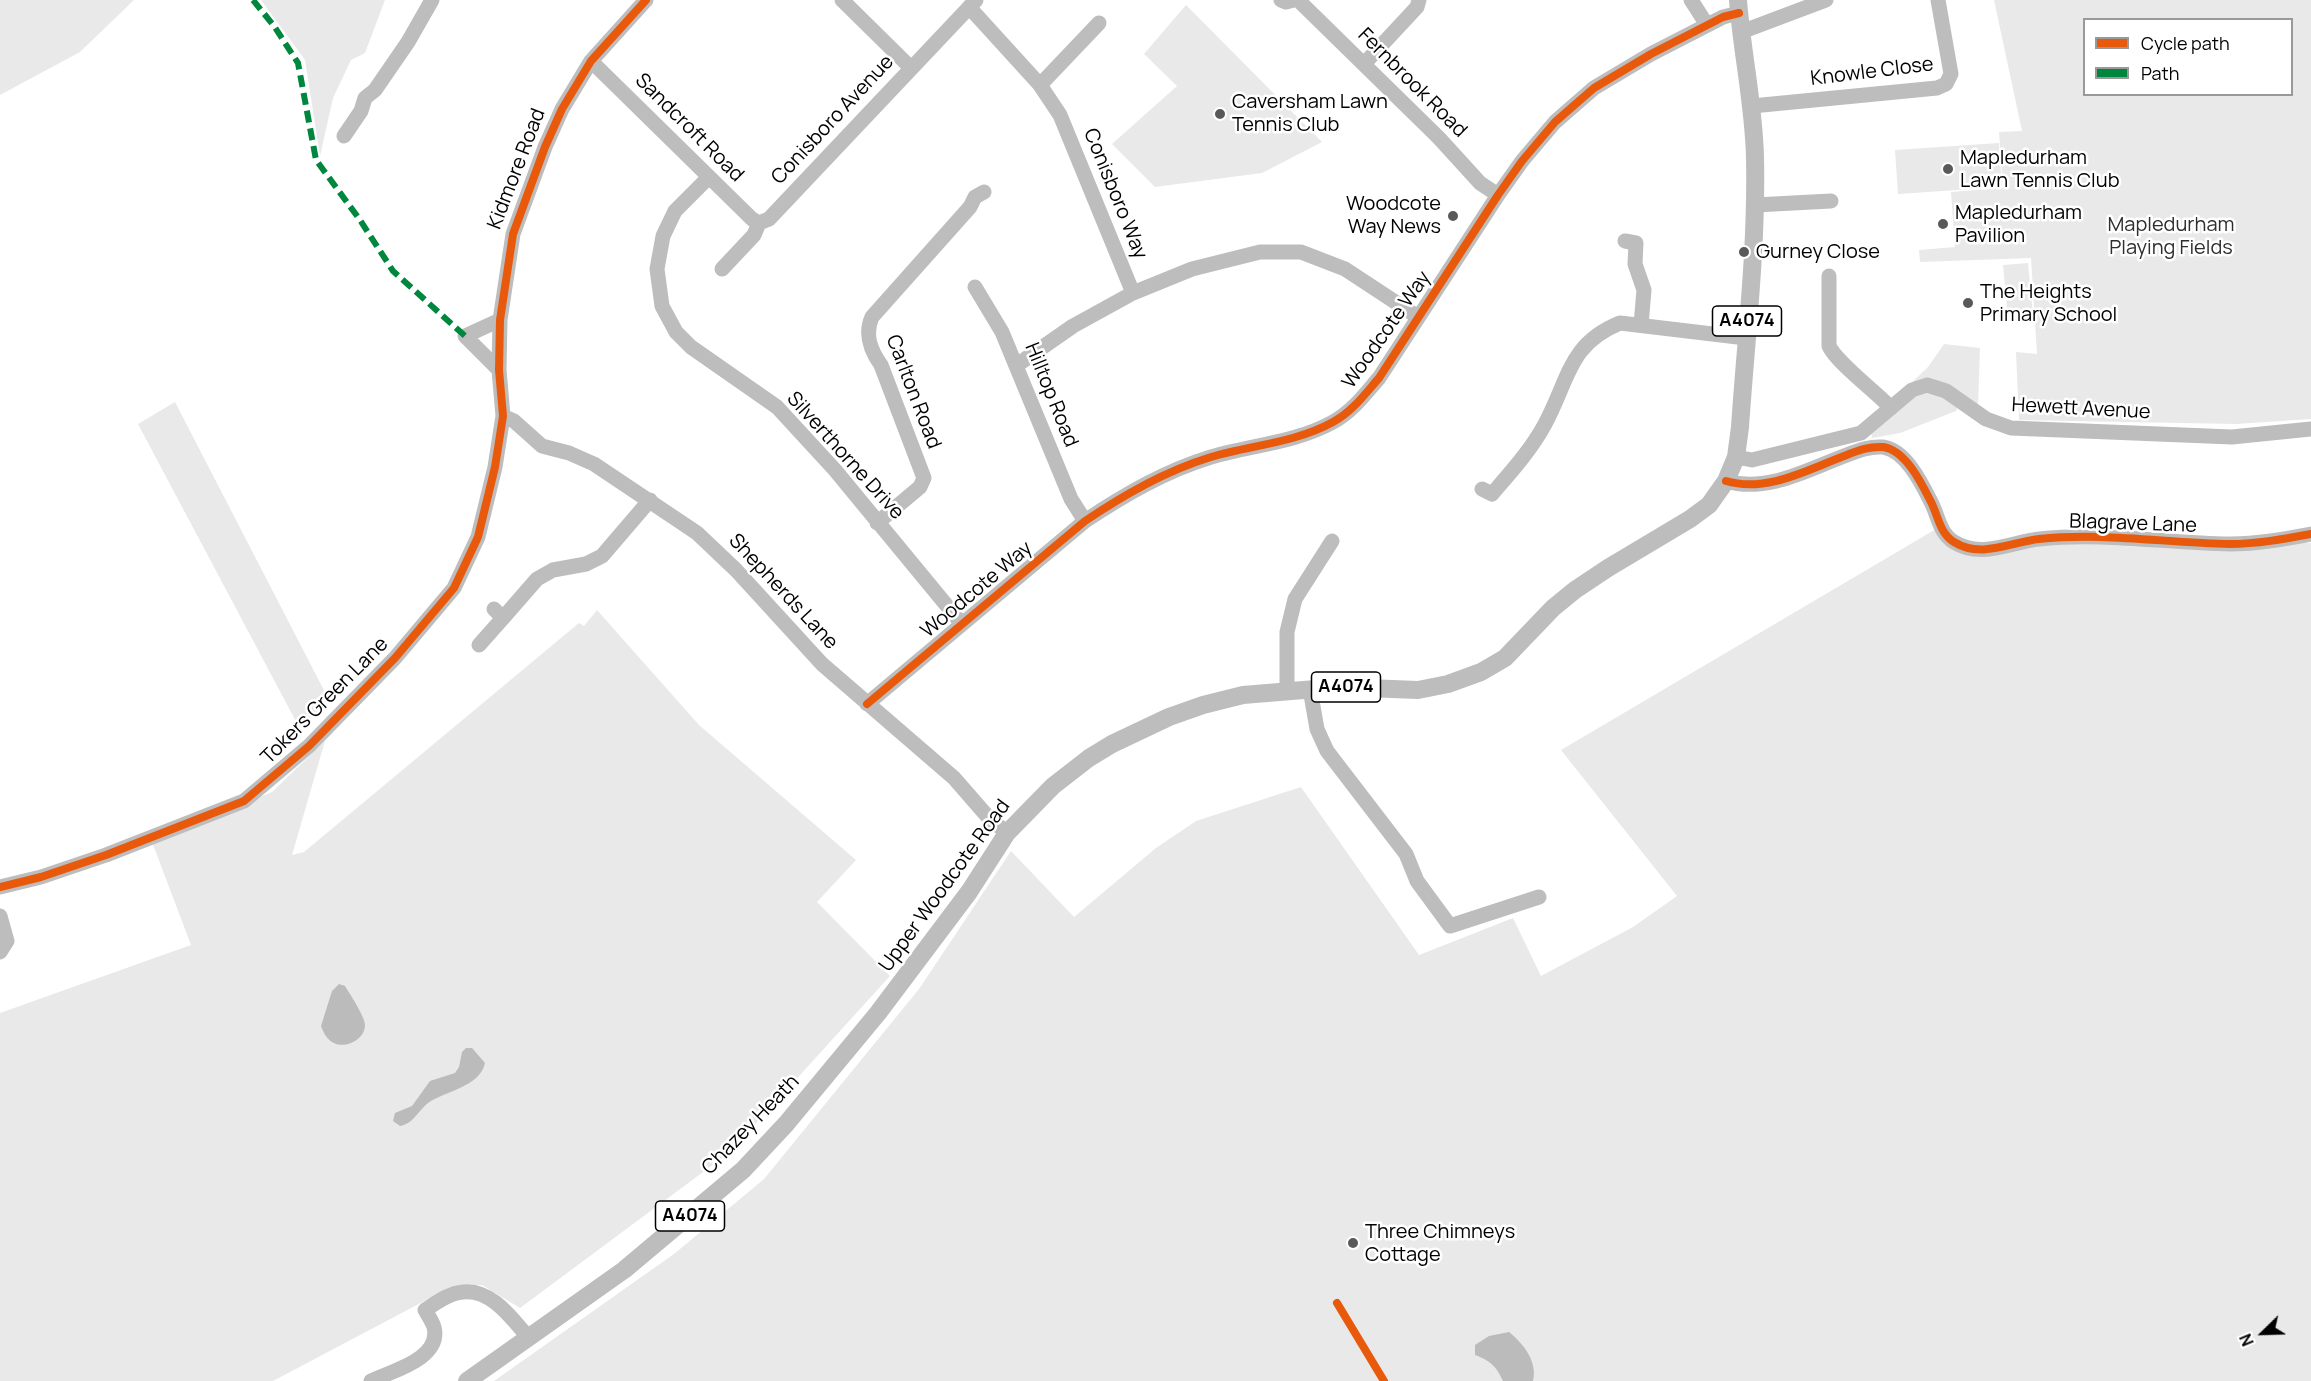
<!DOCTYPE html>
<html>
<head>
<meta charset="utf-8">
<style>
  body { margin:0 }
  #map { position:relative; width:2311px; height:1381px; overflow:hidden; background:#fff; font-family:Manrope,sans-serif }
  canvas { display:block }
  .legend { position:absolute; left:2083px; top:18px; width:210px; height:78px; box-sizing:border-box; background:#fff; border:2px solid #999; margin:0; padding:8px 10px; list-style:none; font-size:18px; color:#000 }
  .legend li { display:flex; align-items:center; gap:12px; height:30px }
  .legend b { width:30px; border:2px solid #999 }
  .north { position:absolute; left:2233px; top:1303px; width:60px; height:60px; -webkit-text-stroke:4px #fff; paint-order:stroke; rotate:247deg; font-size:16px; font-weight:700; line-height:24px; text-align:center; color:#000 }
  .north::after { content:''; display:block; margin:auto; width:21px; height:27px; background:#000; clip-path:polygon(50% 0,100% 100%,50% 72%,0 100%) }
</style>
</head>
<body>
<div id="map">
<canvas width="2311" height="1381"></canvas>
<ul class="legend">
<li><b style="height:8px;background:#e8590c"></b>Cycle path</li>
<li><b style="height:8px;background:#00873e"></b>Path</li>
</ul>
<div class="north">N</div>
</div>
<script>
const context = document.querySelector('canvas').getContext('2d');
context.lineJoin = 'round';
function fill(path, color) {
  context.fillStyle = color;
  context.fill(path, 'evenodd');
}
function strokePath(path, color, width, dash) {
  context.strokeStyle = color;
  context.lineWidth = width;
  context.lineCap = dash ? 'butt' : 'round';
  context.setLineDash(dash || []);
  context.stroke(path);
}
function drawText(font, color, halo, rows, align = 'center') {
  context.font = font + ' Manrope,sans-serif';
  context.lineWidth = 5;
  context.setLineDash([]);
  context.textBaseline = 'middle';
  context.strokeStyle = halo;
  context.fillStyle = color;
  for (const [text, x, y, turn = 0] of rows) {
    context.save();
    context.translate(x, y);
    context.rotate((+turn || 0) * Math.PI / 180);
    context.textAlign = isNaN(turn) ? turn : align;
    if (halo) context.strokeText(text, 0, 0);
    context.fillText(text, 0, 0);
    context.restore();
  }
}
const green = new Path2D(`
  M 0,0 L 134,0 L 80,52 L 0,95 Z
  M 261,0 L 385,0 L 365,53 L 351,60 L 333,98 L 320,156 L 305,60 Z
  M 1994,0 L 2311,0 L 2311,419 L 2236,424 L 2019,420 L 2016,352 L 2037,354 L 2031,258 L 1920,262 L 1919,250 L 1955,247 L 1951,192 L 2003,188 L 1999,132 L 2022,131 ZM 2084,20 L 2292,20 L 2292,94 L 2084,94 Z
  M 1186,5 L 1322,142 L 1262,173 L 1155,187 L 1112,144 L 1177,86 L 1144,54 Z
  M 1999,143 L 2002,187 L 1898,194 L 1895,150 Z
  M 2028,263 L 2033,316 L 2008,319 L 2003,265 Z
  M 1944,344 L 1980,348 L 1978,406 L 1908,386 L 1928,367 Z
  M 1934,390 L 1958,406 L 1956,411 L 1900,433 L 1872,438 L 1871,429 L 1911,396 Z
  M 175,402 L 329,700 L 300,729 L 138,424 Z
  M 1936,529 L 1957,550 L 2040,543 L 2311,543 L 2311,1381 L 494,1381 L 674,1254 L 764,1179 L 919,989 L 1011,851 L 1074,917 L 1156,848 L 1196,821 L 1301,787 L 1419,955 L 1513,918 L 1541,976 L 1633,927 L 1677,896 L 1561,750 Z
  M 597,610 L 699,725 L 856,860 L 817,902 L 890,976 L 730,1152 L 520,1308 L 482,1285 L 449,1288 L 273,1381 L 0,1381 L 0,1013 L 191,945 L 152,842 L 272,792 L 325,741 L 292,855 L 304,852 L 579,623 L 584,626 Z`);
const water = new Path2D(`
  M 339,984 L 345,986 C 350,994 365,1017 365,1025 C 365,1040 344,1050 332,1042 C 327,1039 323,1032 321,1026 L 332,991 Z
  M 466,1048 L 472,1048 L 485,1063 C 480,1087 445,1091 428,1103 C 418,1111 413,1124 400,1126 L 393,1121 L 395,1113 L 412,1106 L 430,1081 L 455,1073 L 459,1067 L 462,1052 Z
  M 1509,1332 C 1523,1343 1538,1362 1533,1381 L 1503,1381 C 1496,1366 1491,1361 1475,1355 L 1475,1345 L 1489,1336 Z`);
const minor = new Path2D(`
  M 842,0 L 911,68
  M 1281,0 L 1286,2 L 1294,0
  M 1298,0 L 1439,138 L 1480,183 L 1498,195
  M 1691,0 L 1707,25
  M 969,7 L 1040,85 L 1060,115 L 1133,293
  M 1741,32 L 1826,0
  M 591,61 L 752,219 L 759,223
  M 1364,64 L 1417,7 L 1419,0
  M 1040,85 L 1099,23
  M 1752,106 L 1937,88 L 1946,84 L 1951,74 L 1938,0
  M 344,136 L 361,111 L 365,98 L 375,90 L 408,42 L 432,0
  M 709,177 L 675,211 L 663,236 L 657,269 L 662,306 L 676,332 L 691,347 L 777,407 L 835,470 L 962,624
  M 1755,205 L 1831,201
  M 1625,241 L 1636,243 L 1635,264 L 1644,290 L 1641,325
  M 722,269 L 754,235 L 759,223 L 769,219 L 976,0
  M 1829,276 L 1829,346 C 1837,363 1875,391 1891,408
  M 975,287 L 1002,332 L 1071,499 L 1085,521
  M 1017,365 L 1073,326 L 1133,293 L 1192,269 L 1260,252 L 1301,252 L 1345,269 L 1418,317
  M 499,370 L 465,336 L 500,320
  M 503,416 L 514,421 L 542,446 L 569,453 L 594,464 L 697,533 L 736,570 L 822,664 L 954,778 L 988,817 L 1007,833
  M 1736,457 L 1752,460 L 1861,433 L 1912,390 L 1927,385 L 1946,391 L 1986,419 L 2011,428 L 2232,437 L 2311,429
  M 1726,481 C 1766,493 1807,470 1844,456 C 1857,451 1869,446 1883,447 C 1905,450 1921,482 1930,500 C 1938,514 1939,533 1954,542 C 1981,559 2011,542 2039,539 C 2103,532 2166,543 2230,544 C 2257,544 2284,539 2311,534
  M 1482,489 L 1492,494 C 1511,472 1531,450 1545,424 C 1569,380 1568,344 1620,323 L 1746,338
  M 877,523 L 920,487 L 924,478 L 881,365 C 871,351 864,335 872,317 L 970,207 L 975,197 L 984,192
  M 494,609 L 503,618 L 537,579 L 553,570 L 586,564 L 602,556 L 650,500
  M 479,645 L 503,618
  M 1310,689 L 1317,729 L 1327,751 L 1406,854 L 1417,881 L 1450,926 L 1539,897
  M 1287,690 L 1287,632 L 1295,599 L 1332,541
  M 867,704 L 1085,521 C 1124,495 1165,471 1211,457 C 1251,445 1295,443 1333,422 C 1352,412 1365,394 1379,378 L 1498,195 L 1522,161 L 1555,122 L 1594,88 L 1651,54 L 1723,17 L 1739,13
  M 0,887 L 41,877 L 106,855 L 244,801 L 309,746 L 395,658 L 454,588 L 478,537 L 495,467 L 503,416 L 499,370 L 500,320 L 513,234 L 545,147 L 562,109 L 591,61 L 646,0
  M 0,916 L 7,941 L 0,952
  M 371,1381 C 391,1371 442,1359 434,1327 C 432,1321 428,1315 425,1310 C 436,1303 449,1293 463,1292 C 492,1289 512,1319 529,1338`);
const major = new Path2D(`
  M 467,1381 L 624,1270 L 743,1170 L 786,1124 L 878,1013 L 969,892 L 1007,833 L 1053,786 L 1089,758 L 1112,744 L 1169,717 L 1203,705 L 1243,695 L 1340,687 L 1418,690 L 1448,684 L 1481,672 L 1505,658 L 1553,608 L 1575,590 L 1608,568 L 1690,519 L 1709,505 L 1726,481 L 1736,457 L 1740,427 C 1746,338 1757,248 1755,158 C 1754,105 1742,53 1738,0`);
const quiet = new Path2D(`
  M 253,0 L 274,26 L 298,63 L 316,160 L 360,220 L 393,271 L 465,336`);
const cycleway = new Path2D(`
  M 1726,481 C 1766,493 1807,470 1844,456 C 1857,451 1869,446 1883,447 C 1905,450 1921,482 1930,500 C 1938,514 1939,533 1954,542 C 1981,559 2011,542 2039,539 C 2103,532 2166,543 2230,544 C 2257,544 2284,539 2311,534
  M 867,704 L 1085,521 C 1124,495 1165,471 1211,457 C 1251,445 1295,443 1333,422 C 1352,412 1365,394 1379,378 L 1498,195 L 1522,161 L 1555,122 L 1594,88 L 1651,54 L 1723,17 L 1739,13
  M 0,887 L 41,877 L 106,855 L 244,801 L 309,746 L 395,658 L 454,588 L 478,537 L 495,467 L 503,416 L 499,370 L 500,320 L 513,234 L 545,147 L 562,109 L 591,61 L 646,0
  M 1337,1303 L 1384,1381`);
const markers = [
  [1220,114,6,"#595959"],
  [1948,169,6,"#595959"],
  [1453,216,6,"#595959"],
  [1943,224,6,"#595959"],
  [1744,252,6,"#595959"],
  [1968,303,6,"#595959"],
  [1353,1243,6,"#595959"]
];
const shields = [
  [1747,321,69],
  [1346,687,69],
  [690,1216,69]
];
const shieldNames = [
  ["A4074",1747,321],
  ["A4074",1346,687],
  ["A4074",690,1216]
];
const streetNames = [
  ["Knowle Close",1872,72,-7],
  ["Fernbrook Road",1412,83,45],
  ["Conisboro Avenue",833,120,-47],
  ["Sandcroft Road",689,128,45],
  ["Kidmore Road",517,169,-69],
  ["Conisboro Way",1115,194,68],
  ["Woodcote Way",1387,330,-55],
  ["Carlton Road",913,392,69],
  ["Hilltop Road",1051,395,68],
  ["Hewett Avenue",2081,409,3],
  ["Silverthorne Drive",845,456,48],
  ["Blagrave Lane",2133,524,2],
  ["Woodcote Way",977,590,-40],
  ["Shepherds Lane",783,592,47],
  ["Tokers Green Lane",325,701,-45],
  ["Upper Woodcote Road",945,886,-54],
  ["Chazey Heath",751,1125,-46]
];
const poiNames = [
  ["Caversham Lawn",1232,102],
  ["Tennis Club",1232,125],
  ["Mapledurham",1960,158],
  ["Lawn Tennis Club",1960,181],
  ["Woodcote",1441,204,"right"],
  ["Way News",1441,227,"right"],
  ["Mapledurham",1955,213],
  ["Pavilion",1955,236],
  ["Gurney Close",1756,252],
  ["The Heights",1980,292],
  ["Primary School",1980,315],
  ["Three Chimneys",1365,1232],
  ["Cottage",1365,1255]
];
const parkNames = [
  ["Mapledurham",2171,225],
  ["Playing Fields",2171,248]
];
fill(green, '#e9e9e9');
fill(water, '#bbb');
strokePath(minor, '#bdbdbd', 15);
strokePath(major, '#bdbdbd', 18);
strokePath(quiet, '#00873e', 6, [12, 6]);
strokePath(cycleway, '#e8590c', 8);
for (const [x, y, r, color] of markers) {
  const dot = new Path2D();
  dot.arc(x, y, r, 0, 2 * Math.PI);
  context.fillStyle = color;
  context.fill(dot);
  strokePath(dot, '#fff', 2);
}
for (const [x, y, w] of shields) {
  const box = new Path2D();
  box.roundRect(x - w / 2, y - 15, w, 30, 4.5);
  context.fillStyle = '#fff';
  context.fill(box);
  strokePath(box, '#000', 1.5);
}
drawText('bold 18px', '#000', null, shieldNames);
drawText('20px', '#000', '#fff', streetNames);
drawText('20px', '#000', '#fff', poiNames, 'left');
drawText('20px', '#2e2e2e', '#fff', parkNames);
</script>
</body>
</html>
